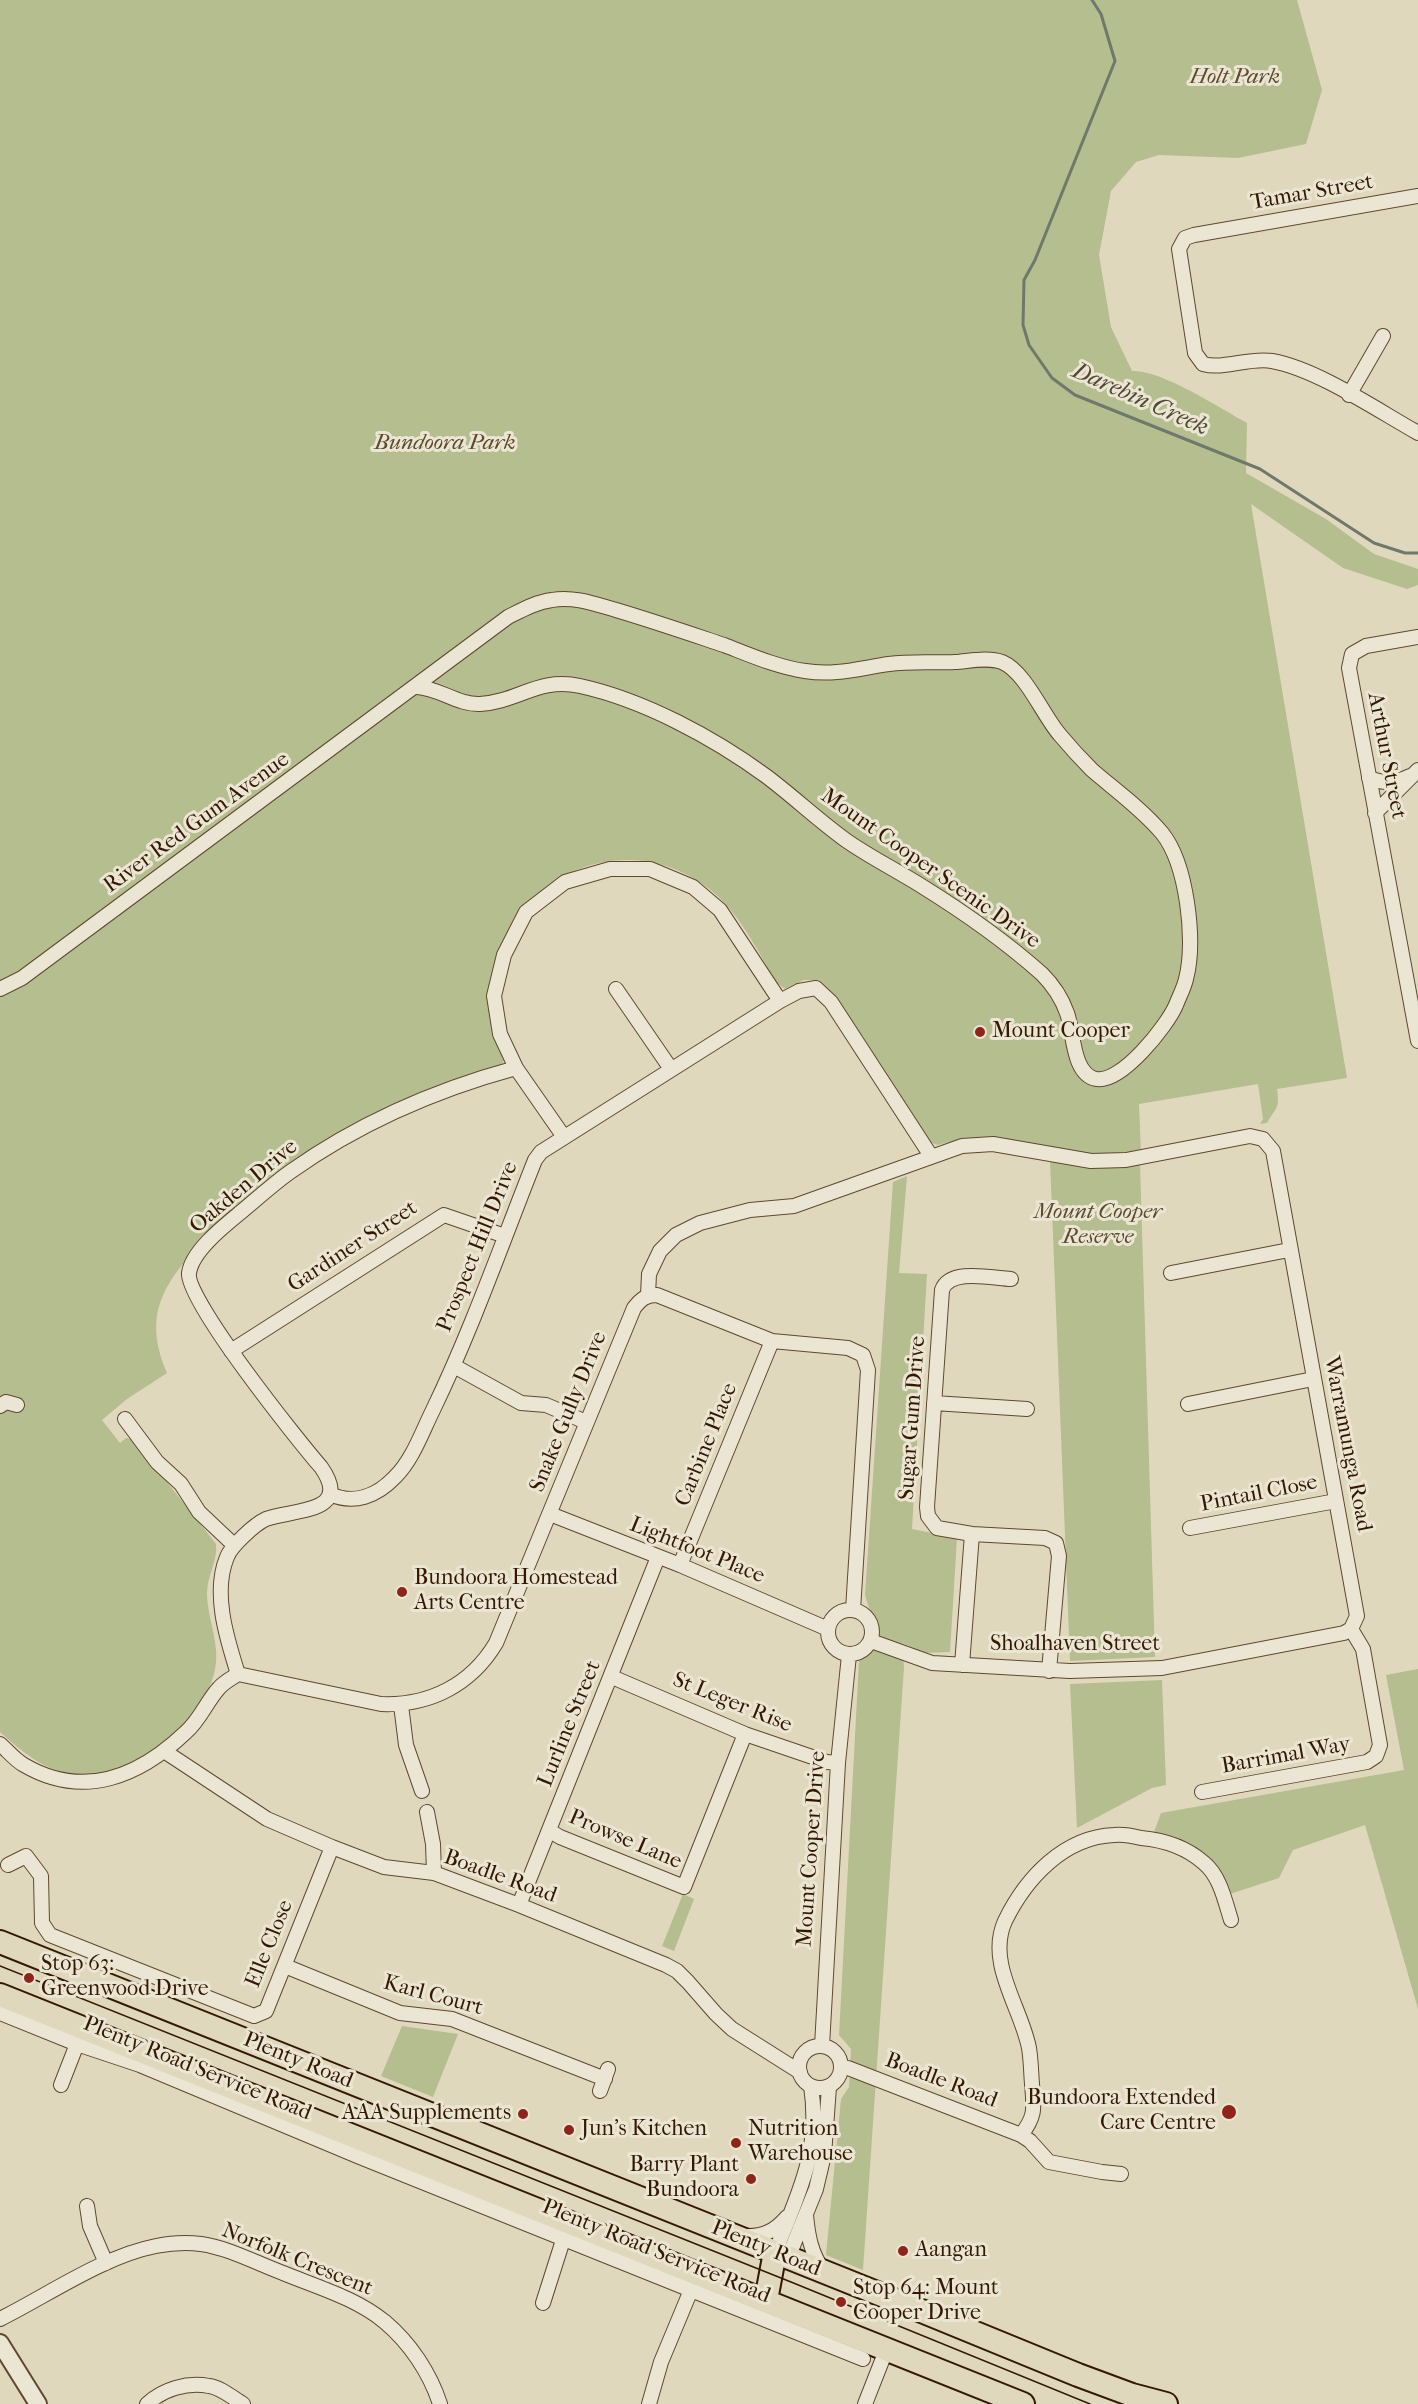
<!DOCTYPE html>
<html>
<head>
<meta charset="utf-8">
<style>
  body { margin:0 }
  canvas { display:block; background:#e0d8bc }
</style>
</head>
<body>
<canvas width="1418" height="2404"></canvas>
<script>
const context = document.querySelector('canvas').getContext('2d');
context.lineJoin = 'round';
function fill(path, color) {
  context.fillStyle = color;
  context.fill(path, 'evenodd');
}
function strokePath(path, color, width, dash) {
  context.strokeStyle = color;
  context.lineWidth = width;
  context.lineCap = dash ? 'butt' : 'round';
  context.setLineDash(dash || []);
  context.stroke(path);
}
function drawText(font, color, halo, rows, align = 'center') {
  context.font = font + ' "IM FELL French Canon",serif';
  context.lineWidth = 6;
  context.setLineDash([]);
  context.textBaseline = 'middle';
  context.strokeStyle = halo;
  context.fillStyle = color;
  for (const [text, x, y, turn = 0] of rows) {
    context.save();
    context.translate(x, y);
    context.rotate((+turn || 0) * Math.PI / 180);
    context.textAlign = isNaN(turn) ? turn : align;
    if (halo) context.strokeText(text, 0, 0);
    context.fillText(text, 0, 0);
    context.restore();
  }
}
const green = new Path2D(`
  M 0,0 L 1297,0 L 1322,90 L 1306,144 L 1238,158 L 1159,155 L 1136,162 L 1111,191 L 1099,255 L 1111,327 L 1132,371 C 1160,369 1220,408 1247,423 L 1246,473 L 1326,519 L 1374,554 L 1418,569 L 1418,585 L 1407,589 L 1343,568 L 1251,504 L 1347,1078 L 1277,1089 C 1280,1109 1276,1107 1267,1123 L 1260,1124 L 1263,1119 L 1258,1084 L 1139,1104 L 1141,1153 L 1083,1155 L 993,1137 L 959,1140 L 937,1145 L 930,1142 L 919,1129 L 831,992 L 819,980 L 804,980 L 785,989 L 777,983 C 756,949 738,909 704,885 C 617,823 500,883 491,987 C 489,1004 501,1040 505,1058 L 502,1065 L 443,1084 L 379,1113 L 193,1252 C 158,1291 145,1322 167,1373 L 127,1399 L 102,1420 L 120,1443 L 126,1438 L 133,1439 L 216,1544 C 218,1560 207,1576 207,1593 C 207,1620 222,1646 214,1674 C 199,1727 131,1781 74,1774 C 42,1770 23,1752 0,1732 Z
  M 1050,1160 L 1118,1167 L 1140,1164 L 1155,1657 L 1070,1661 Z
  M 907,1176 L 899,1273 L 927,1274 L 912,1529 L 957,1538 L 950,1652 L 925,1653 L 902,1643 L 904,1667 L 863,2270 L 826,2255 L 841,2099 L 849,2087 L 851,2049 L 839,2035 L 859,1661 L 869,1653 L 879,1627 L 869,1608 L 865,1595 L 893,1182 Z
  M 1418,1669 L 1418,2009 L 1365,1825 L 1293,1850 L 1279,1878 L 1230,1894 C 1214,1855 1193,1844 1154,1832 L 1161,1813 L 1404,1770 L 1386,1675 Z
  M 1162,1680 L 1166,1785 L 1152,1788 L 1077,1828 L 1070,1684 Z
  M 683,1894 L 694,1899 L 674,1951 L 662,1946 Z
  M 402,2026 L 458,2034 L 433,2097 L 381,2076 Z`);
const stream = new Path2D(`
  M 1092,0 L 1101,14 L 1115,61 L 1035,260 L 1024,280 L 1023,325 L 1029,345 L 1052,378 L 1075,395 L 1260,469 L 1374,543 L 1405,553 L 1418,553`);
const minor = new Path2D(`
  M 1418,196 L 1194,235 L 1185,238 L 1179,249 L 1195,353 L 1203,364 C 1224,370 1249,357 1272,361 C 1317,369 1377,410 1418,433
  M 1349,395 L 1383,336
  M 1418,637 L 1366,646 L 1352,654 L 1349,668 L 1418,1041
  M 1369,778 C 1384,784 1395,783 1410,776
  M 1375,813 L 1418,770
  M 0,989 L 22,978 L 508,617 C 522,610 536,602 552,600 C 574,596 595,604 616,610 C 653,621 688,633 724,645 C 750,655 777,667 805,671 C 835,676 860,668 889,664 C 910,661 933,663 955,662 C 970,661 988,657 1002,662 C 1026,672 1043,716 1060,735 C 1070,747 1081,759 1092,770 C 1115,790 1142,809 1162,833 C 1187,864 1196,941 1186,979 C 1184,988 1179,997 1176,1005 C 1167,1026 1121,1084 1096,1079 C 1072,1074 1074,1032 1067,1013 C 1062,999 1053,985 1042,974 C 1005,941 962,911 920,885 C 896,870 870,857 847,841 C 819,821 794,797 766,776 C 714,738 644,700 580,686 C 538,677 518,702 480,704 C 458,705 439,688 417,687
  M 616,989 L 671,1069
  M 564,1137 L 516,1068 L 500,1034 L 494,996 L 504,955 L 526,912 L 565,882 L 610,869 L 650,869 L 693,887 L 720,910 L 780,1001
  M 1171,1273 L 1289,1250
  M 648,1295 L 649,1274 L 660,1251 L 676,1235 L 700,1223 L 750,1210 L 794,1206 L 962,1146 L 993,1144 L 1091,1161 L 1126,1160 L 1250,1136 L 1263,1139 L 1273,1151 L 1357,1616 L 1351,1629 L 1363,1649 L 1380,1745 L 1376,1756 L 1367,1762 L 1202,1792
  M 231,1351 L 444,1215 L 505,1236
  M 454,1366 L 521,1403 L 546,1405 L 586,1422
  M 934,1403 L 1027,1409
  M 1188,1404 L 1313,1379
  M 0,1406 L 6,1402 L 17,1405
  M 125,1419 L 157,1462 L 181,1484 L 199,1512 L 234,1545
  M 330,1494 C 354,1505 377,1496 395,1477 C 413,1459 422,1432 433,1410 C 472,1329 502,1243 535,1160 L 541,1152 L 780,1001 L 799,991 L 816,988 L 831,1002 L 931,1156
  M 550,1514 L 680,1565 L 828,1629
  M 1190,1528 L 1336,1501
  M 972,1534 L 1045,1538 L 1056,1543 L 1059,1556 L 1049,1671
  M 680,1565 L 772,1341
  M828 1632a22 22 0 1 1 44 0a22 22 0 1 1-44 0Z
  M 871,1641 L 932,1663 L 1070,1671 L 1162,1668 L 1344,1633 L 1351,1629
  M 962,1665 L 972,1534 L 937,1528 L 928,1516 L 927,1507 L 942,1290 C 950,1268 991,1278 1011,1279
  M 238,1674 C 227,1639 212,1593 227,1557 C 231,1546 255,1524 266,1519 C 292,1509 354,1514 321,1467 C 299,1442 185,1299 189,1273 C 192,1251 224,1226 241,1212 C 257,1199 273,1184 290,1172 C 359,1123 435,1090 516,1068
  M 612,1677 L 745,1734 L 827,1762 L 838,1763
  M 401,1705 L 406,1745 L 422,1791
  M 0,1744 C 8,1751 15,1760 24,1765 C 84,1800 140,1776 186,1732 C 200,1720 207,1701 219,1688 C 224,1682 232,1678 238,1674 L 381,1704 C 429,1706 471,1685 496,1643 L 634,1308 C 641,1299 646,1295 657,1295 L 772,1341 L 848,1348 L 863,1355 L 868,1370 L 853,1610
  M 164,1751 L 267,1819 L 332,1847 L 384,1867 L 434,1873 L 519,1905 L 666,1965 L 677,1971 L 688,1982 L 716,2014 L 732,2029 L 800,2072
  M 427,1812 L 433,1844 L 434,1873
  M 550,1831 L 560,1837 L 684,1887 L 745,1734
  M 8,1865 L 26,1856 L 41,1876 L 42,1923 L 50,1935 L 254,2016 L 266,2011 L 332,1847
  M 519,1905 L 658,1557
  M 285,1966 L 400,2013 L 452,2019 L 605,2079
  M 0,2013 L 77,2044 L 140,2065 L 360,2157 L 863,2359
  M799 2067a21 21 0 1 1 42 0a21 21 0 1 1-42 0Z
  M 822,2046 L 838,1763 L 849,1655
  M 842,2068 L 848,2068 L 1021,2135 L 1030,2141 L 1049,2162 L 1102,2172 L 1121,2174
  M 61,2085 L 77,2044
  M 600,2091 L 608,2069
  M 1021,2135 C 1036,2116 1034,2108 1032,2084 C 1031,2072 1031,2060 1029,2048 C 1021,2007 986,1963 1005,1921 C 1026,1878 1064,1837 1114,1835 C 1123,1834 1133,1836 1141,1838 C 1164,1840 1186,1847 1204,1863 C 1220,1876 1225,1901 1231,1920
  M 87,2206 L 90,2226 L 106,2263
  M 806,2215 C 808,2236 811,2253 823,2270
  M 744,2236 C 763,2237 775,2231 787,2217
  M 775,2252 C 798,2195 821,2151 811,2086
  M 788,2258 L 816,2189 L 824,2155 L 829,2087
  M 543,2303 L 564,2237
  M 0,2319 C 48,2295 104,2256 156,2246 C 171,2243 186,2242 201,2244 C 229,2248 256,2263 283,2273 C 317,2287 356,2298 385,2322 C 410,2343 430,2373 440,2404
  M 147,2404 C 163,2389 187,2382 209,2386 C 220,2387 233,2398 243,2404
  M 649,2404 L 661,2362 L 691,2290
  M 865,2404 L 887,2348`);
const tertiary = new Path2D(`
  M 0,2343 L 38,2404`);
const trunk = new Path2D(`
  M 0,1942 L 902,2303 L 1078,2375 L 1132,2395 L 1166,2404
  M 0,1995 L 1023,2404
  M 766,2300 L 775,2252`);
const tram = new Path2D(`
  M 0,1966 L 791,2282 L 1090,2404`);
const markers = [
  [980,1032,6,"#8f2418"],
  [402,1592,6,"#8f2418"],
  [29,1978,6,"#8f2418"],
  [1229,2112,8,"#8f2418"],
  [523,2114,6,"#8f2418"],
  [569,2130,6,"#8f2418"],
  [736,2143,6,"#8f2418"],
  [751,2179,6,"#8f2418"],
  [903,2251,6,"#8f2418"],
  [841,2302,6,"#8f2418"]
];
const parkNames = [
  ["Holt Park",1235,78],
  ["Bundoora Park",445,444],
  ["Mount Cooper",1098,1213],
  ["Reserve",1098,1238]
];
const streetNames = [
  ["Tamar Street",1312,193,-10],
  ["Arthur Street",1386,756,79],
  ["River Red Gum Avenue",197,823,-36],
  ["Mount Cooper Scenic Drive",930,869,35],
  ["Oakden Drive",244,1187,-40],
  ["Gardiner Street",353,1247,-33],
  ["Prospect Hill Drive",478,1247,-68],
  ["Snake Gully Drive",569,1412,-68],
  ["Sugar Gum Drive",913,1418,-86],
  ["Warramunga Road",1347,1444,79],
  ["Carbine Place",707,1445,-68],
  ["Pintail Close",1259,1494,-11],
  ["Lightfoot Place",697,1551,22],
  ["Shoalhaven Street",1075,1645],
  ["St Leger Rise",732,1703,22],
  ["Lurline Street",570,1724,-68],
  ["Barrimal Way",1286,1756,-10],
  ["Prowse Lane",625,1840,23],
  ["Mount Cooper Drive",812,1849,-86],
  ["Boadle Road",500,1877,20],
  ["Elle Close",270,1944,-68],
  ["Karl Court",433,1996,15],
  ["Plenty Road",298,2061,22],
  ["Plenty Road Service Road",197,2069,22],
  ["Boadle Road",941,2081,21],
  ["Plenty Road",766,2249,22],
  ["Plenty Road Service Road",656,2252,22],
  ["Norfolk Crescent",297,2260,22]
];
const poiNames = [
  ["Mount Cooper",992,1032],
  ["Bundoora Homestead",414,1579],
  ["Arts Centre",414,1604],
  ["Stop 63:",41,1965],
  ["Greenwood Drive",41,1990],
  ["Bundoora Extended",1216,2099,"right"],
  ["Care Centre",1216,2124,"right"],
  ["AAA Supplements",511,2114,"right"],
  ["Jun's Kitchen",581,2130],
  ["Nutrition",748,2130],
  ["Warehouse",748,2155],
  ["Barry Plant",739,2166,"right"],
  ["Bundoora",739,2191,"right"],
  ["Aangan",915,2251],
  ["Stop 64: Mount",853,2289],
  ["Cooper Drive",853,2314]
];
const waterNames = [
  ["Darebin Creek",1140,400,24]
];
fill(green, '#b5be8f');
strokePath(stream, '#6e796b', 3);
strokePath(minor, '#5f482f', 16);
strokePath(tertiary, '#5f482f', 20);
strokePath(trunk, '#341800', 26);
strokePath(minor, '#ebe6d3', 14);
strokePath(tertiary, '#ebe6d3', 16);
strokePath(trunk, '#e0d8bc', 22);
strokePath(tram, '#341800', 1.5);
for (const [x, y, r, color] of markers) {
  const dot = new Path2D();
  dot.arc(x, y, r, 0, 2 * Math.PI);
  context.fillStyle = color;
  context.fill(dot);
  strokePath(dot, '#ebe6d3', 2);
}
drawText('italic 22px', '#5b4a2b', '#ebe6d3', parkNames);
drawText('22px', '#341800', '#ebe6d3', streetNames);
drawText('22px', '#341800', '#ebe6d3', poiNames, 'left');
drawText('italic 24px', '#514836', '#ebe6d3', waterNames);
</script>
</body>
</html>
